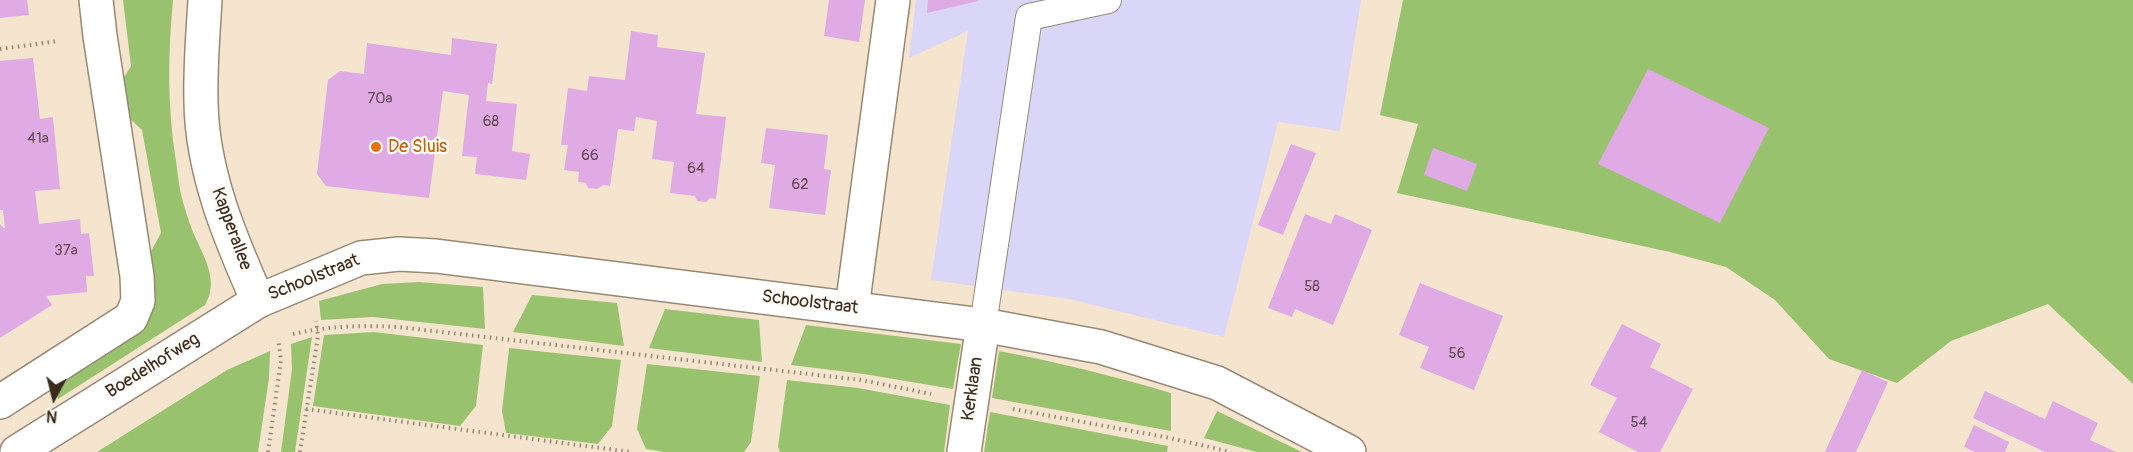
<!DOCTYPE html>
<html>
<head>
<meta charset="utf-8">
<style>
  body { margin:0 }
  #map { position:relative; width:2133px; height:452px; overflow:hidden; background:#f6e5ce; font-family:Pangolin,sans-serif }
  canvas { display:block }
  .north { position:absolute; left:24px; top:368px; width:60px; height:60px; -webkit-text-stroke:4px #fdfcf7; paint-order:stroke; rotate:187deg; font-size:16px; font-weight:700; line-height:24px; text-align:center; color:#3b2a1e }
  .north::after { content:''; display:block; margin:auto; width:21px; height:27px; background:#3b2a1e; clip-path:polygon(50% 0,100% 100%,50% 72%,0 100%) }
</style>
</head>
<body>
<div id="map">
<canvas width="2133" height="452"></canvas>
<div class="north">N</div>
</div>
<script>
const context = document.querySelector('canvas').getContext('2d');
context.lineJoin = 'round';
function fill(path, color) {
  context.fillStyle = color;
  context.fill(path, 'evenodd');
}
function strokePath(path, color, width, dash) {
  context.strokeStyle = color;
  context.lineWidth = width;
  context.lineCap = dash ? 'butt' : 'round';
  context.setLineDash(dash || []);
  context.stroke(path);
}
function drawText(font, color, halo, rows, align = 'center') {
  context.font = font + ' Pangolin,sans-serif';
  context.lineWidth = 4.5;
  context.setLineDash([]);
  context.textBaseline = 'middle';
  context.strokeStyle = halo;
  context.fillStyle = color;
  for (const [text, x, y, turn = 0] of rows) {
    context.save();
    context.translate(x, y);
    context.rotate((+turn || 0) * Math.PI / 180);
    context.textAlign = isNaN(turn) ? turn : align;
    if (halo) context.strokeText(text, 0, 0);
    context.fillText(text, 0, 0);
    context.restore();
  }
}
const built = new Path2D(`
  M 916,0 L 1361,0 L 1340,131 L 1278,122 L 1224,337 L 1069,299 L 931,280 L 968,31 L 909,58 Z`);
const green = new Path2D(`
  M 123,0 L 173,0 C 168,54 167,107 176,161 C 178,174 179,188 183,202 C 186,212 189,222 193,232 C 203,256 220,280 205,305 L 58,399 L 51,388 L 128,340 L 139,330 L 150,312 L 154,294 L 150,253 L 161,233 L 142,130 L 126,115 L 120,84 L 131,66 Z
  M 1403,0 L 2133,0 L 2133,384 L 2048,304 L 1951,341 L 1897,383 L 1829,359 L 1775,300 L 1726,267 L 1670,252 L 1397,193 L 1418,124 L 1380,115 Z
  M 419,282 L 483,287 L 485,329 L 373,317 L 321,320 L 319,301 L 382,284 Z
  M 532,295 L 617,303 L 624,346 L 513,332 Z
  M 665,309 L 759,320 L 762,362 L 649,348 Z
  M 806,325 L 961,344 L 953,389 L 864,374 L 791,365 Z
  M 374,332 L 483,345 L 476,406 L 460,426 L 313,406 L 324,335 Z
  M 312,337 L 295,452 L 281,452 L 292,369 L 291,344 Z
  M 509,348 L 621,360 L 612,426 L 598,444 L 506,433 L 502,411 Z
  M 270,351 L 269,378 L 258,452 L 97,452 L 227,370 Z
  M 999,351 C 1057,362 1114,376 1171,393 L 1171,431 L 992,398 Z
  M 647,364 L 760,376 L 751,442 L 744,452 L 664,452 L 646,449 L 637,429 Z
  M 787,380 L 858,388 L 950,405 L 944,452 L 780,452 L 778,447 Z
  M 1217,411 L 1302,452 L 1257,452 L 1204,438 Z
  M 990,412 L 1168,446 L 1167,452 L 984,452 Z`);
const building = new Path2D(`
  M 0,0 L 27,0 L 29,15 L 0,18 Z
  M 829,0 L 865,0 L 859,42 L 824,36 Z
  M 928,0 L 978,0 L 978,1 L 927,13 Z
  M 631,31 L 658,35 L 657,47 L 705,53 L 696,114 L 726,117 L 716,199 L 710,198 L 706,202 L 697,201 L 695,196 L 670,193 L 674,162 L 652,159 L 657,121 L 636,117 L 634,131 L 618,129 L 610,186 L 603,185 L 597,189 L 588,188 L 586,183 L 578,182 L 579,172 L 564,170 L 568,145 L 561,145 L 568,88 L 587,91 L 589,76 L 625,80 Z
  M 452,38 L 497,44 L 492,84 L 488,83 L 486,101 L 517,104 L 512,151 L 530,154 L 526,180 L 475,174 L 477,157 L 462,156 L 469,95 L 443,91 L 429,198 L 326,186 L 317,174 L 328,80 L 340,71 L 364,74 L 367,43 L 451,55 Z
  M 33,58 L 40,119 L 53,117 L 60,189 L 35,191 L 39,224 L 80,219 L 81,234 L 89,233 L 94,276 L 86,276 L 87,292 L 46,296 L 52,305 L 0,338 L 0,224 L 3,228 L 5,228 L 3,210 L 0,210 L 0,61 Z
  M 1648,69 L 1769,128 L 1720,223 L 1598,164 Z
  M 766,128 L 828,135 L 824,169 L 831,170 L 825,215 L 769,208 L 775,165 L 761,163 Z
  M 1291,144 L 1316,153 L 1283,235 L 1258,225 Z
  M 1433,148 L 1477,164 L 1467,191 L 1424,175 Z
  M 1305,214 L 1331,224 L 1335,214 L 1372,230 L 1333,325 L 1295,309 L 1292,317 L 1268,308 Z
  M 1420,283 L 1503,316 L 1474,390 L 1420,368 L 1429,347 L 1399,335 Z
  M 1622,324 L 1661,344 L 1650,367 L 1693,389 L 1660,452 L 1638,452 L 1599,432 L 1617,398 L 1590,385 Z
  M 1862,370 L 1888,382 L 1856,452 L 1825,452 Z
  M 1985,391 L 2045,419 L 2053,401 L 2098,423 L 2090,440 L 2116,452 L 2045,452 L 1973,418 Z
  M 1974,425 L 2009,442 L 2005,452 L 1975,452 L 1964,447 Z`);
const path = new Path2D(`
  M 0,49 L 59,41
  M 293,334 C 328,326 362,325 398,327 L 861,380 L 931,394
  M 306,409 L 631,452
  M 1013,409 L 1170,438 L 1231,452
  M 268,452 L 281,360 L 278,339
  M 300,452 L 318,336 L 316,321`);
const lane = new Path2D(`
  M 983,325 L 1029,17 L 1108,0`);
const street = new Path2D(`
  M 852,308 L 893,0
  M 0,402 L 131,318 L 138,301 L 137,276 L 100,36 L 96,0
  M 17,452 L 258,301
  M 964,452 L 983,325`);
const secondary = new Path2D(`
  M 205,0 C 203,34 200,68 201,102 C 202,172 230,238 258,301 L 361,258 L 399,254 L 436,256 L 983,325 L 1101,347 L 1217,383 L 1349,452`);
const markers = [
  [376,147,6,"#e8710a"]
];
const numberNames = [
  ["70a",380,99],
  ["68",491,122],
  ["41a",38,139],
  ["66",590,156],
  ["64",696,169],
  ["62",800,185],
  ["37a",66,251],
  ["58",1312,287],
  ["56",1457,354],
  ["54",1639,423]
];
const foodNames = [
  ["De Sluis",388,147]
];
const streetNames = [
  ["Kapperallee",231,229,70],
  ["Schoolstraat",314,278,-22],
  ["Schoolstraat",810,303,7],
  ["Boedelhofweg",153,366,-32],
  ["Kerklaan",973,389,-82]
];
fill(built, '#dad6f7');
fill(green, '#99c26e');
fill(building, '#e0aae4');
strokePath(lane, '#988876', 28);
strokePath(street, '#988876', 36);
strokePath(secondary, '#988876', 36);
strokePath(path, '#988876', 4, [1.5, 4.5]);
strokePath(lane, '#fff', 26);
strokePath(street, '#fff', 33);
strokePath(secondary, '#fff', 33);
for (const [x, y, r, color] of markers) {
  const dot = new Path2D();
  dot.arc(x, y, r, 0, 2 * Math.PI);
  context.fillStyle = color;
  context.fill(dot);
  strokePath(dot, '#fdfcf7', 2);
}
drawText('15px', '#644a50', null, numberNames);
drawText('18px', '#c56008', '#fdfcf7', foodNames, 'left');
drawText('18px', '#3b2a1e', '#fdfcf7', streetNames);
</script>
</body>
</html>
